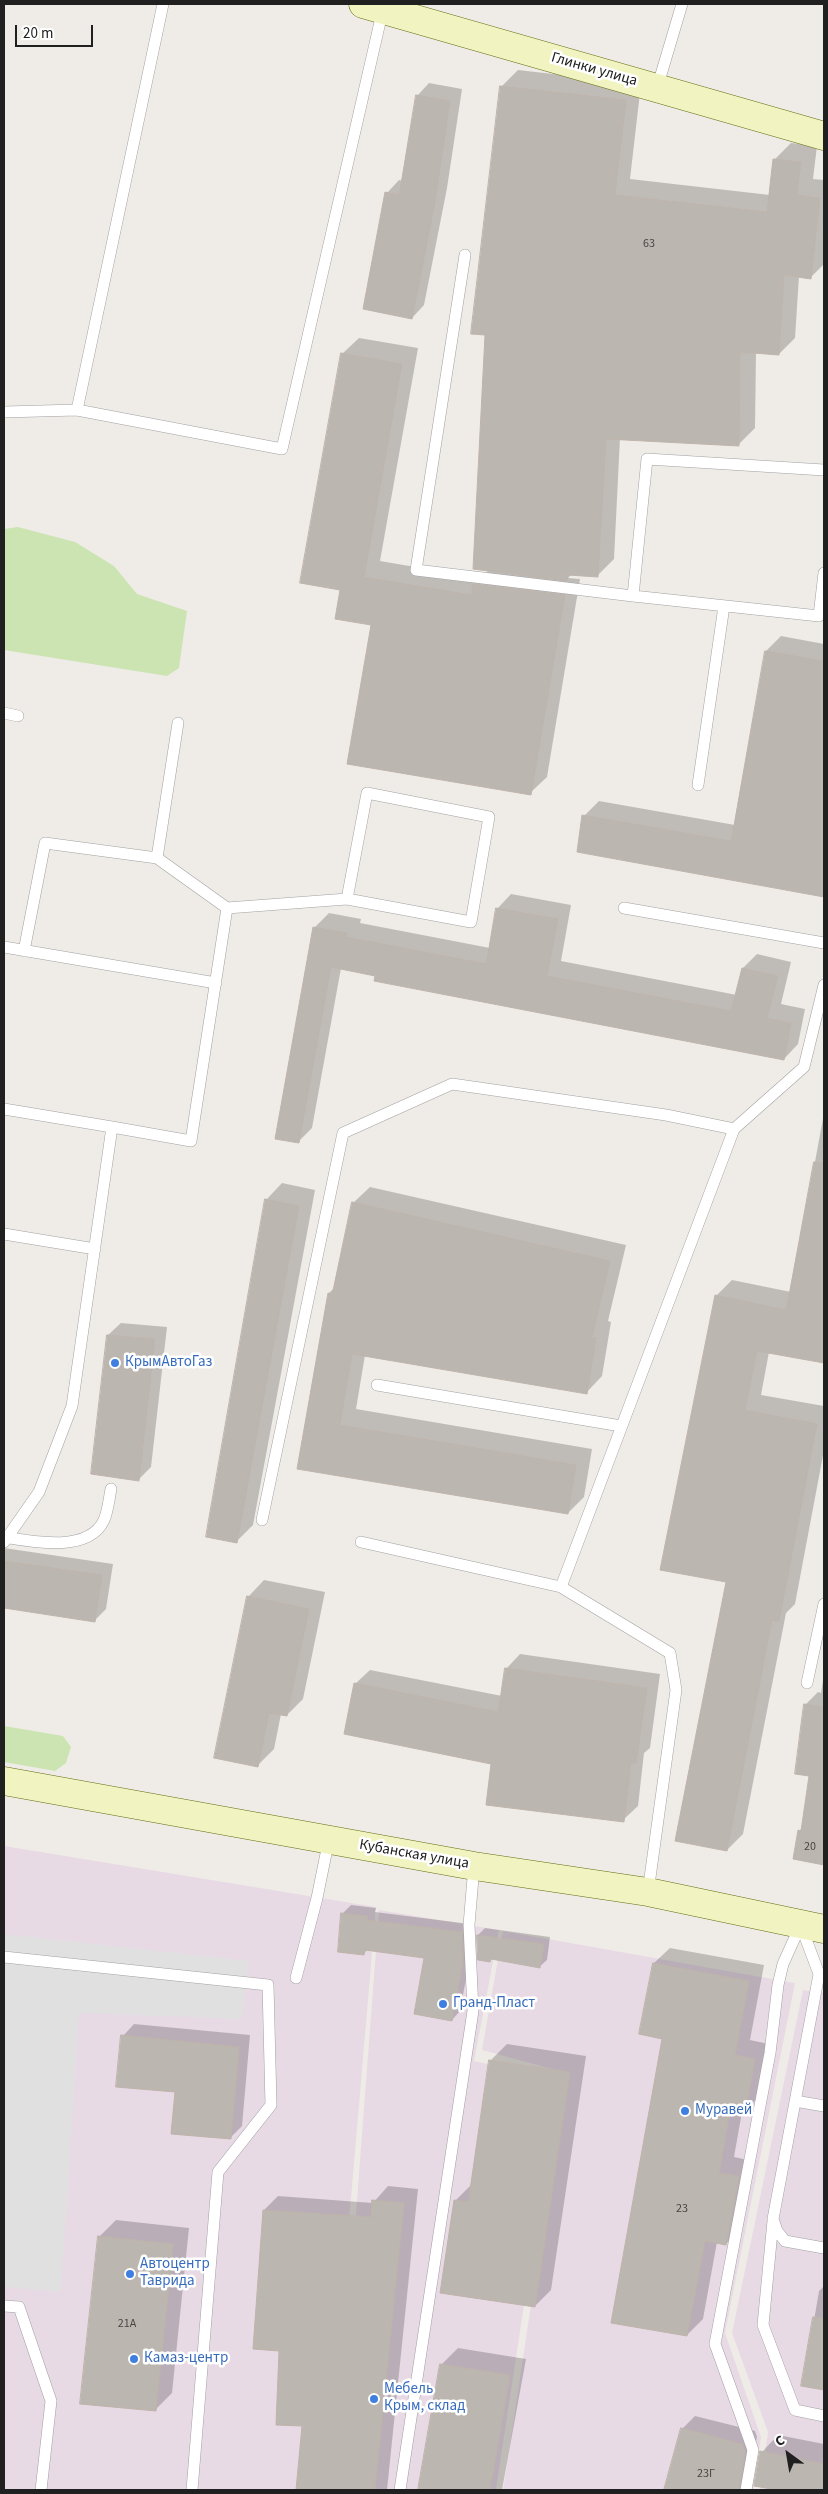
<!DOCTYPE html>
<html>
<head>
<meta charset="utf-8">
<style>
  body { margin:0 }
  #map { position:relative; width:828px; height:2494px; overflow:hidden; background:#efece7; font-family:"Source Sans 3",sans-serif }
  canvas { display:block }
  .frame { position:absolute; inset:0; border:5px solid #202020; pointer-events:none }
  .north { position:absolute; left:763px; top:2429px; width:50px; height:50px; -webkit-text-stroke:4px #fff; paint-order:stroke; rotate:328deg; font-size:14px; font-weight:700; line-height:20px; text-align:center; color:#202020 }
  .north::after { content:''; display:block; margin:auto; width:18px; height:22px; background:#202020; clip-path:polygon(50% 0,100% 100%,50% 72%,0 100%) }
  .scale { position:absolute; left:15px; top:25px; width:78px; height:22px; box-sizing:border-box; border:2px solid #202020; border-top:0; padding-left:6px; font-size:15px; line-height:18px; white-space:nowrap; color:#202020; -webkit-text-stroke:4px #fff; paint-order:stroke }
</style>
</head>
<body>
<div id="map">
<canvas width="828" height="2494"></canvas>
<div class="frame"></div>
<div class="north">С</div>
<div class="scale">20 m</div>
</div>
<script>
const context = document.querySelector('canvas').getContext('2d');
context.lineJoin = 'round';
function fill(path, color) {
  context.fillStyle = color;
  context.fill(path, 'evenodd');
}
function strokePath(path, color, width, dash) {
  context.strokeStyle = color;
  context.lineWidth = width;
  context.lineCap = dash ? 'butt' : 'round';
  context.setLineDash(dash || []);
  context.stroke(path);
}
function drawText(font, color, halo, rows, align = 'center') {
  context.font = font + ' "Source Sans 3",sans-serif';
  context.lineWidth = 5;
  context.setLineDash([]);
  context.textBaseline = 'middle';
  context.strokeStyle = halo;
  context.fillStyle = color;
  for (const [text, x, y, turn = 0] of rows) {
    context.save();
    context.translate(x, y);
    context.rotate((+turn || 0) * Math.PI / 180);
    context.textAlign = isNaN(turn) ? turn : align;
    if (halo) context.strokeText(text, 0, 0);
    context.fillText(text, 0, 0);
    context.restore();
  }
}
const industrial = new Path2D(`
  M 4,1846 L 376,1907 L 326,2490 L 4,2490 Z
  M 379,1910 L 499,1930 L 474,2061 L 558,2080 L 496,2490 L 335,2490 Z
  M 503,1931 L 795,1983 L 725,2333 L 761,2437 L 753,2490 L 503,2490 L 566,2073 L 482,2050 Z
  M 803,1990 L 824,1993 L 824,2490 L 760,2490 L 768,2432 L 732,2333 Z`);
const grass = new Path2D(`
  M 18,527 L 75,542 L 114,566 L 137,594 L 187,611 L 179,668 L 167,676 L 4,650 L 4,529 Z
  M 4,1726 L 63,1736 L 71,1747 L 66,1763 L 55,1771 L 4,1762 Z`);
const parking = new Path2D(`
  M 4,1934 L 249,1961 L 241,2019 L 79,2013 L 61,2292 L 4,2287 Z`);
const shadow = new Path2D(`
  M 518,70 L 641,84 L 630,179 L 770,195 L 775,159 L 791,143 L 817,146 L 813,179 L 824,180 L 824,264 L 811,277 L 799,276 L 795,338 L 779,354 L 756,352 L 755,428 L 739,444 L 620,438 L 614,559 L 598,575 L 572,574 L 568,578 L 580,579 L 547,777 L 530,793 L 342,589 L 342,354 L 359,338 L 418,348 L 380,561 L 480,578 L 489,570 L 502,86 Z
  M 429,83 L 462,89 L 447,188 L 424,305 L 412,318 L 387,193 L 399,180 L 403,181 L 417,96 Z
  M 781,636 L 824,644 L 824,896 L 578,851 L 584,816 L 599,801 L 735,825 L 766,651 Z
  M 511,894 L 571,905 L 561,961 L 737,995 L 743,968 L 757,954 L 791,962 L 781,1004 L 805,1009 L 798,1044 L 784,1059 L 341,968 L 312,1128 L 298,1142 L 276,1138 L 315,927 L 329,913 L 361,919 L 360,923 L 490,948 L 497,909 Z
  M 824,1113 L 824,1362 L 769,1352 L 761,1395 L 824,1406 L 824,1450 L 795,1604 L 786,1613 L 743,1834 L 727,1850 L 727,1581 L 716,1296 L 732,1280 L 791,1292 Z
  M 282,1183 L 315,1190 L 253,1525 L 236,1542 L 266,1200 Z
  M 370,1187 L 626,1245 L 608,1321 L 611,1322 L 602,1376 L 586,1393 L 365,1355 L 356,1409 L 592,1449 L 584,1497 L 568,1513 L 299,1468 L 329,1293 L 334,1288 L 353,1203 Z
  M 121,1323 L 167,1327 L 151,1467 L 138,1480 L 108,1335 Z
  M 4,1548 L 113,1564 L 106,1609 L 95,1620 L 4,1607 Z
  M 264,1580 L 325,1592 L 303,1699 L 287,1715 L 281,1714 L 274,1749 L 258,1765 L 248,1597 Z
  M 520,1654 L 660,1674 L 650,1748 L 644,1753 L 638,1806 L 623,1820 L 492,1763 L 355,1684 L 370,1670 L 502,1696 L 506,1669 Z
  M 824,1673 L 824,1864 L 794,1858 L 799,1831 L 803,1827 L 810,1775 L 806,1704 L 818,1692 L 821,1693 Z
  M 351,1905 L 376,1908 L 375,1912 L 470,1924 L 471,1952 L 460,2011 L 452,2020 L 426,1957 L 368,1949 L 364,1953 L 342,1914 Z
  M 485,1928 L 550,1937 L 547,1960 L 539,1967 L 492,1958 L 490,1960 L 479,1959 L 478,1935 Z
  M 670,1948 L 764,1965 L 750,2040 L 769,2044 L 760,2097 L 742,2112 L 734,2157 L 753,2161 L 741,2228 L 726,2244 L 717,2242 L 703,2319 L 687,2335 L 663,2038 L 654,1963 Z
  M 134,2024 L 250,2035 L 242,2126 L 230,2138 L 176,2091 L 123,2036 Z
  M 507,2044 L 586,2056 L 551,2290 L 535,2306 L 455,2201 L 472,2184 L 490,2061 Z
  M 388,2186 L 418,2189 L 387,2490 L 283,2490 L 297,2490 L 303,2425 L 281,2349 L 264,2210 L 278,2196 L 373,2203 Z
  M 116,2220 L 189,2228 L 172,2393 L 155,2410 L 99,2237 Z
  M 824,2286 L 824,2388 L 803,2385 L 819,2291 Z
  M 458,2348 L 526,2359 L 502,2490 L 420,2490 L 442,2364 Z
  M 695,2416 L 755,2431 L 757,2437 L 746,2490 L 666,2490 L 682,2429 Z
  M 778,2435 L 824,2444 L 824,2490 L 784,2490 L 756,2485 L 762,2452 Z`);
const building = new Path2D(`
  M 500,86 L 626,100 L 615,195 L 767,212 L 773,159 L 801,162 L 797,195 L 820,198 L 811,279 L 784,275 L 779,355 L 740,352 L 739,446 L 606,439 L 598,577 L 568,575 L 567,581 L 473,569 L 485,335 L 471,334 Z
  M 416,95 L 450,101 L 435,202 L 412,319 L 363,309 L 385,192 L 399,195 Z
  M 341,353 L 402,364 L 364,577 L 472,595 L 472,584 L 565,595 L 531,795 L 347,764 L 371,625 L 335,619 L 340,590 L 300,583 Z
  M 765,651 L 824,661 L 824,897 L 577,852 L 582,815 L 731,841 Z
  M 496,908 L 558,919 L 547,976 L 731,1011 L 742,968 L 778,976 L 767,1018 L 791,1023 L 784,1060 L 374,981 L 375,976 L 331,967 L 299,1143 L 275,1139 L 313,927 L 347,933 L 346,937 L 486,964 Z
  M 814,1162 L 824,1163 L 824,1363 L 757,1351 L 745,1410 L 817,1424 L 779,1621 L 772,1620 L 727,1851 L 675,1841 L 726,1582 L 660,1570 L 715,1295 L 786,1310 Z
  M 265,1199 L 299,1206 L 237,1543 L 206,1537 Z
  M 352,1202 L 610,1261 L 592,1337 L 596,1338 L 587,1394 L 352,1354 L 340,1425 L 576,1465 L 568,1514 L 297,1469 L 328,1293 L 332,1294 Z
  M 107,1335 L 155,1339 L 139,1481 L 91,1474 Z
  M 4,1561 L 102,1575 L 95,1622 L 4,1608 Z
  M 247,1596 L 309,1609 L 287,1716 L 269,1713 L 258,1767 L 214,1758 Z
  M 505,1668 L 647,1688 L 636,1763 L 631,1763 L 624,1822 L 486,1805 L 491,1764 L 344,1734 L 354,1683 L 498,1712 Z
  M 804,1704 L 824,1707 L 824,1865 L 793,1859 L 798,1830 L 801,1831 L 809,1776 L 795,1774 Z
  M 341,1913 L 368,1916 L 367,1920 L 462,1932 L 463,1962 L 452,2021 L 414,2014 L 424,1958 L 365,1950 L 364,1955 L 338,1952 Z
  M 477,1935 L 544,1944 L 540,1968 L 491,1959 L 490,1962 L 478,1960 Z
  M 653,1963 L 749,1981 L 735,2055 L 755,2059 L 745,2114 L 730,2111 L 719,2173 L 739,2176 L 726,2245 L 705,2241 L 687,2336 L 611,2323 L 662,2039 L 639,2034 Z
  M 121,2035 L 239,2047 L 231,2139 L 171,2134 L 175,2092 L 116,2087 Z
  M 489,2060 L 570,2072 L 535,2307 L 440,2293 L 454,2200 L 468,2202 Z
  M 372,2200 L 404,2203 L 375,2490 L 296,2490 L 302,2426 L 276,2425 L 279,2351 L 253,2349 L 263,2210 L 371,2217 Z
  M 98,2236 L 173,2244 L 156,2411 L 80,2404 Z
  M 813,2317 L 824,2318 L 824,2390 L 801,2386 Z
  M 440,2364 L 510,2375 L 490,2490 L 418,2490 Z
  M 681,2428 L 742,2444 L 745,2451 L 739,2490 L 664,2490 Z
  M 760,2451 L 824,2464 L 824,2490 L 777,2490 L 754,2486 Z`);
const lane = new Path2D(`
  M 657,88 L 682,4
  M 465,255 L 416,570 L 633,596
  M 77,410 L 163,4
  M 4,412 L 77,410 L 282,449 L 383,9
  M 824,470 L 647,459 L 633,596 L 819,616 L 824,573
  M 4,713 L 18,716
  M 698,785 L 724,606
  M 227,908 L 347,899 L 471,922 L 489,817 L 367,793 L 347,899
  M 624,908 L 824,943
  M 4,947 L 216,983
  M 24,951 L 45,843 L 157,858
  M 4,1109 L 112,1127
  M 734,1129 L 804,1067 L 824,985
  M 4,1234 L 95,1249
  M 377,1385 L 621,1426
  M 262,1520 L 343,1133 L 452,1084 L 666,1115 L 734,1129 L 561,1587 L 670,1653 L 676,1690 L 648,1892
  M 4,1537 C 33,1542 89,1553 104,1520 C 108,1511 109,1499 111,1489
  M 4,1542 L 39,1492 L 72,1406 L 112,1127 L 191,1141 L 227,908 L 157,858 L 178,723
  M 361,1542 L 561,1587
  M 807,1683 L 824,1604
  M 801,1926 L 819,1974 L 773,2219 L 777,2231 L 785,2241 L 824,2248
  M 4,1957 L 268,1985 L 271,2105 L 218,2172 L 192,2490
  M 296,1978 L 317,1898 L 329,1839
  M 795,2101 L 824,2106
  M 773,2221 L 763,2325 L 795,2410 L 824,2416
  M 4,2306 L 19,2307 L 51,2401 L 41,2490
  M 400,2490 L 473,2011 L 469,1925 L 474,1866
  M 746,2490 L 753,2450 L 715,2344 L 770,2053 L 778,1985 L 783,1964 L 801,1924`);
const secondary = new Path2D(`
  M 363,4 L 824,136
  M 4,1781 L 474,1866 L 648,1892 L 824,1929`);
const markers = [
  [115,1363,5,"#3f7fe0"],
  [443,2004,5,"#3f7fe0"],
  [685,2111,5,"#3f7fe0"],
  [130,2274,5,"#3f7fe0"],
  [134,2359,5,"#3f7fe0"],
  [374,2399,5,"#3f7fe0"]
];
const numberNames = [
  ["63",649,244],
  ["20",810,1847],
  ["23",682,2209],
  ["21А",127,2324],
  ["23Г",706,2474]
];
const streetNames = [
  ["Глинки улица",594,70,16],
  ["Кубанская улица",414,1855,10]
];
const shopNames = [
  ["КрымАвтоГаз",125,1363],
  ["Гранд-Пласт",453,2004],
  ["Муравей",695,2111],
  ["Автоцентр",140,2265],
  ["Таврида",140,2282],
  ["Камаз-центр",144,2359],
  ["Мебель",384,2390],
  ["Крым, склад",384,2407]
];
fill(industrial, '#e8dae5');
fill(grass, '#cbe4b2');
fill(parking, '#e0e0e0');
fill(shadow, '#0003');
fill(building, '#bcb6b0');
strokePath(building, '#bfb4ab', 1);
strokePath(lane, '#a1a1a1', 12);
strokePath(secondary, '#636d10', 29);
strokePath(lane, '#fff', 11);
strokePath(secondary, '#f1f4c1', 28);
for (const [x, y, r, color] of markers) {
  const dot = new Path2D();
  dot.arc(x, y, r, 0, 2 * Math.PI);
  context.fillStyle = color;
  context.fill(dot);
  strokePath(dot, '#fff', 2);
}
drawText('12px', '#474644', null, numberNames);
drawText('15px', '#202020', '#fff', streetNames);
drawText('15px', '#366cbe', '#fff', shopNames, 'left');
</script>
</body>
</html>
